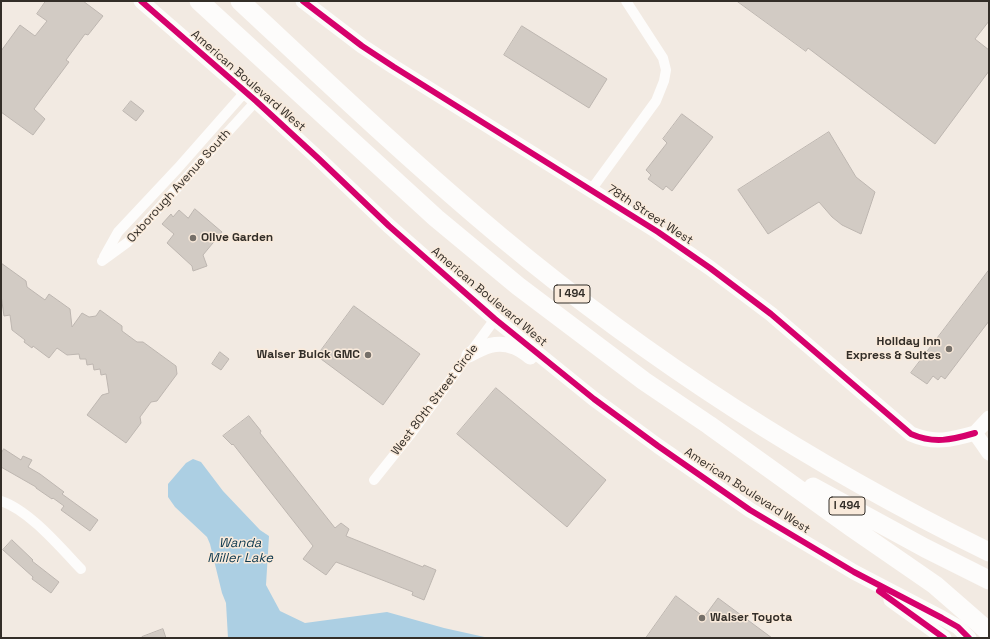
<!DOCTYPE html>
<html>
<head>
<meta charset="utf-8">
<style>
  body { margin:0 }
  #map { position:relative; width:990px; height:639px; overflow:hidden; background:#f2eae2; font-family:"Space Grotesk",sans-serif }
  canvas { display:block }
  .frame { position:absolute; inset:0; border:2px solid #332e28; pointer-events:none }
</style>
</head>
<body>
<div id="map">
<canvas width="990" height="639"></canvas>
<div class="frame"></div>
</div>
<script>
const context = document.querySelector('canvas').getContext('2d');
context.lineJoin = 'round';
function fill(path, color) {
  context.fillStyle = color;
  context.fill(path, 'evenodd');
}
function strokePath(path, color, width, dash) {
  context.strokeStyle = color;
  context.lineWidth = width;
  context.lineCap = dash ? 'butt' : 'round';
  context.setLineDash(dash || []);
  context.stroke(path);
}
function drawText(font, color, halo, rows, align = 'center') {
  context.font = font + ' "Space Grotesk",sans-serif';
  context.lineWidth = 3;
  context.setLineDash([]);
  context.textBaseline = 'middle';
  context.strokeStyle = halo;
  context.fillStyle = color;
  for (const [text, x, y, turn = 0] of rows) {
    context.save();
    context.translate(x, y);
    context.rotate((+turn || 0) * Math.PI / 180);
    context.textAlign = isNaN(turn) ? turn : align;
    if (halo) context.strokeText(text, 0, 0);
    context.fillText(text, 0, 0);
    context.restore();
  }
}
const water = new Path2D(`
  M 193,459 L 201,462 L 223,491 L 260,530 L 269,536 L 266,585 L 280,611 L 305,623 L 387,612 L 444,628 L 489,638 L 228,638 L 226,603 L 222,593 L 210,544 L 207,537 L 175,507 L 168,497 L 168,484 L 186,463 Z`);
const building = new Path2D(`
  M 46,1 L 83,1 L 103,16 L 88,35 L 85,34 L 66,60 L 69,62 L 34,109 L 45,119 L 33,135 L 1,112 L 1,51 L 20,25 L 35,36 L 47,21 L 37,14 Z
  M 737,1 L 989,1 L 989,21 L 975,39 L 989,50 L 989,71 L 935,144 L 808,48 L 806,51 Z
  M 522,26 L 607,79 L 589,108 L 504,55 Z
  M 131,101 L 144,111 L 136,121 L 123,111 Z
  M 682,114 L 713,137 L 672,191 L 666,186 L 663,190 L 648,179 L 651,175 L 646,170 L 667,143 L 663,139 Z
  M 829,132 L 856,177 L 875,192 L 861,234 L 842,225 L 832,217 L 819,202 L 768,234 L 738,190 Z
  M 195,209 L 222,232 L 203,255 L 207,266 L 193,271 L 192,266 L 167,243 L 174,234 L 162,224 L 171,214 L 173,217 L 179,210 L 188,218 Z
  M 1,263 L 26,281 L 27,287 L 45,300 L 49,294 L 70,309 L 72,327 L 82,313 L 89,317 L 96,316 L 100,310 L 122,326 L 122,331 L 137,342 L 143,342 L 176,366 L 177,374 L 157,401 L 151,402 L 140,417 L 141,423 L 126,443 L 87,415 L 102,395 L 109,393 L 106,374 L 101,375 L 100,369 L 94,370 L 93,364 L 87,365 L 86,359 L 80,359 L 79,354 L 67,355 L 57,348 L 49,358 L 33,346 L 32,348 L 24,342 L 25,340 L 12,330 L 10,315 L 4,316 L 1,295 Z
  M 989,270 L 989,321 L 945,379 L 941,376 L 938,380 L 933,376 L 927,384 L 911,373 Z
  M 354,306 L 420,354 L 383,405 L 317,356 Z
  M 220,352 L 229,359 L 221,370 L 212,364 Z
  M 496,388 L 606,480 L 567,527 L 457,434 Z
  M 249,416 L 261,431 L 260,433 L 335,528 L 341,523 L 349,529 L 346,536 L 423,567 L 424,565 L 436,570 L 424,600 L 412,595 L 413,592 L 336,562 L 326,575 L 303,559 L 313,546 L 233,444 L 232,445 L 223,436 Z
  M 4,449 L 21,460 L 23,456 L 32,460 L 28,467 L 40,474 L 64,492 L 62,494 L 98,520 L 90,531 L 61,510 L 64,506 L 53,498 L 52,499 L 36,488 L 36,487 L 1,467 L 1,454 Z
  M 12,540 L 33,560 L 32,561 L 59,582 L 51,593 L 32,579 L 33,577 L 3,550 Z
  M 676,596 L 704,617 L 718,598 L 772,638 L 646,638 Z
  M 163,629 L 166,638 L 142,638 L 142,637 Z`);
const street = new Path2D(`
  M 591,190 L 656,101 L 664,81 L 666,70 L 663,58 L 626,1
  M 104,257 L 118,232 L 178,168 L 245,92
  M 102,261 L 128,242 L 256,101
  M 374,480 L 410,435 L 495,319
  M 1,501 C 29,510 60,547 81,569`);
const secondary = new Path2D(`
  M 141,1 L 256,101 L 319,159 L 389,226 L 495,319 L 594,399 L 658,446 L 750,510 L 854,572 L 942,618 L 958,627 L 969,638
  M 303,1 L 362,46 L 394,67 L 658,232 L 710,268 L 771,314 L 911,434 C 934,444 951,440 975,433
  M 469,355 C 483,347 497,340 514,347 C 520,349 525,353 530,357
  M 975,433 L 989,453
  M 975,433 L 989,418
  M 891,600 L 944,638`);
const highway = new Path2D(`
  M 199,1 L 436,218 L 518,286 L 644,381 L 709,425 L 851,527 L 935,585 L 989,632
  M 240,1 C 326,81 411,162 501,237 C 650,361 815,467 989,552
  M 813,487 L 925,548 L 989,580`);
const cycleway = new Path2D(`
  M 141,1 L 256,101 L 319,159 L 389,226 L 495,319 L 594,399 L 658,446 L 750,510 L 854,572 L 942,618 L 958,627 L 969,638
  M 303,1 L 362,46 L 394,67 L 658,232 L 710,268 L 771,314 L 911,434 C 934,444 951,440 975,433
  M 879,591 L 944,638`);
const markers = [
  [193,238,4,"#767069"],
  [949,349,4,"#767069"],
  [368,355,4,"#767069"],
  [702,618,4,"#767069"]
];
const shields = [
  [572,294,36],
  [847,506,36]
];
const shieldNames = [
  ["I 494",572,294],
  ["I 494",847,506]
];
const streetNames = [
  ["American Boulevard West",248,81,41],
  ["Oxborough Avenue South",179,186,-48],
  ["78th Street West",650,215,33],
  ["American Boulevard West",489,297,40],
  ["West 80th Street Circle",435,400,-53],
  ["American Boulevard West",747,491,33]
];
const poiNames = [
  ["Olive Garden",201,238],
  ["Holiday Inn",941,342,"right"],
  ["Express & Suites",941,356,"right"],
  ["Walser Buick GMC",360,355,"right"],
  ["Walser Toyota",710,618]
];
const waterNames = [
  ["Wanda",240,543],
  ["Miller Lake",240,558]
];
fill(water, '#accfe3');
fill(building, '#d2cbc4');
strokePath(building, '#bdb6b0', 1);
strokePath(street, '#fdfcfb', 10);
strokePath(secondary, '#fdfcfb', 15);
strokePath(highway, '#fdfcfb', 19);
strokePath(cycleway, '#d6006c', 6);
for (const [x, y, r, color] of markers) {
  const dot = new Path2D();
  dot.arc(x, y, r, 0, 2 * Math.PI);
  context.fillStyle = color;
  context.fill(dot);
  strokePath(dot, '#f9eadb', 1.5);
}
for (const [x, y, w] of shields) {
  const box = new Path2D();
  box.roundRect(x - w / 2, y - 9, w, 18, 3);
  context.fillStyle = '#f9eadb';
  context.fill(box);
  strokePath(box, '#332e28', 1);
}
drawText('bold 11px', '#332e28', null, shieldNames);
drawText('12px', '#332e28', '#f9eadb', streetNames);
drawText('bold 12px', '#332e28', '#f9eadb', poiNames, 'left');
drawText('italic 13px', '#0c384e', '#f9eadb', waterNames);
</script>
</body>
</html>
